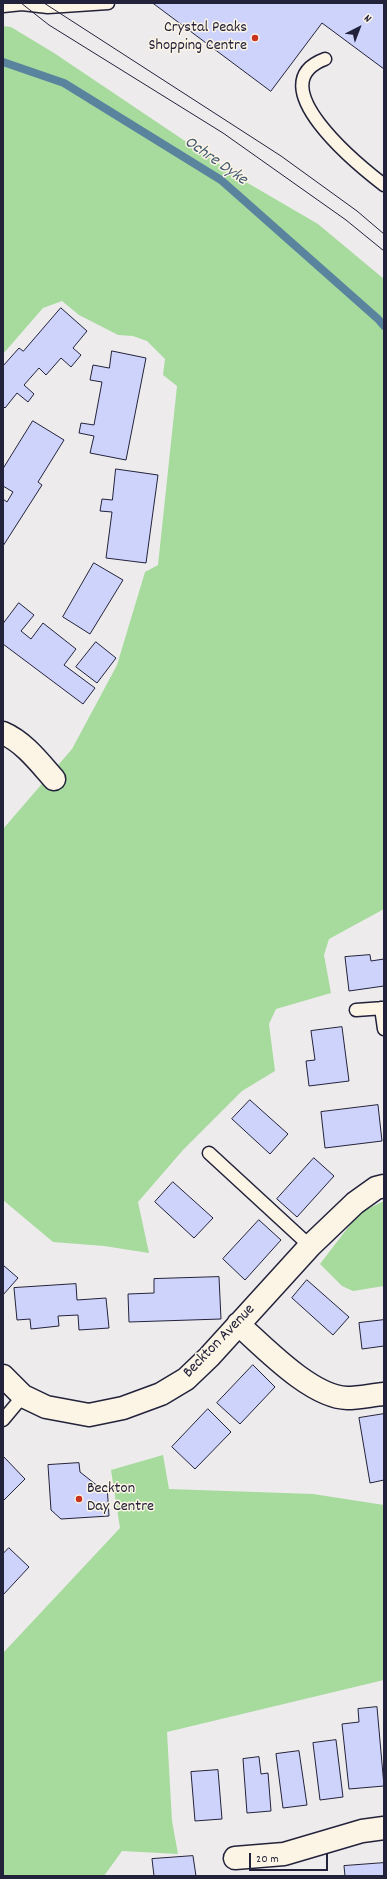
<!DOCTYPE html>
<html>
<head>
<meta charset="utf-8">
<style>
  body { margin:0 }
  #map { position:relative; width:387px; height:1879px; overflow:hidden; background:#eeebec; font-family:Dekko,sans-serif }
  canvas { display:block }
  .frame { position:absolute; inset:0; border:4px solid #22223b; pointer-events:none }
  .north { position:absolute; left:339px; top:8px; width:40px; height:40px; -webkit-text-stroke:3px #fcf5e5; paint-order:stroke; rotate:42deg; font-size:11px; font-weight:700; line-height:16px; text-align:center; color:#22223b }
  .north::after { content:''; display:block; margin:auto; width:14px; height:18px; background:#22223b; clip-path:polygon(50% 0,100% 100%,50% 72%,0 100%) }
  .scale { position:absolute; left:249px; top:1853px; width:79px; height:18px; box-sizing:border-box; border:2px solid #22223b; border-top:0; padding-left:5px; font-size:12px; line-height:14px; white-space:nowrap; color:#22223b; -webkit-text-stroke:3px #fcf5e5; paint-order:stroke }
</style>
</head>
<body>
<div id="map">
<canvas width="387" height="1879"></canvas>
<div class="frame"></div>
<div class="north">N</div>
<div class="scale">20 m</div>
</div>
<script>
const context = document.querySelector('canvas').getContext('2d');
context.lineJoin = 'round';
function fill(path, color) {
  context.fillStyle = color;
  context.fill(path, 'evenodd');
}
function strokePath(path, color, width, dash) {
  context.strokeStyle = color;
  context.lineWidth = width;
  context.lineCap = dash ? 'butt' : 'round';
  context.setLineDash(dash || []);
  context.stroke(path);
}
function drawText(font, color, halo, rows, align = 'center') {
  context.font = font + ' Dekko,sans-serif';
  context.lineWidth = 3;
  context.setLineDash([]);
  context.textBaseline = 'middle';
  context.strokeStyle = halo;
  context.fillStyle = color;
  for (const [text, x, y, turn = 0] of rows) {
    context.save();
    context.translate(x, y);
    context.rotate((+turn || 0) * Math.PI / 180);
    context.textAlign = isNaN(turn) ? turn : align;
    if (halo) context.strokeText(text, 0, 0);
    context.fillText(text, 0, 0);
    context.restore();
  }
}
const green = new Path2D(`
  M 3,26 L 11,27 L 54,53 L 246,182 L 318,224 L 384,279 L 384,909 L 329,939 L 324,955 L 331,993 L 276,1009 L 269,1024 L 275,1071 L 242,1091 L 183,1150 L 138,1202 L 149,1253 L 104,1246 L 53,1242 L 3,1200 L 3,829 L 72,749 L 117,665 L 145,572 L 158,565 L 177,386 L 163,375 L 165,359 L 147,341 L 133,336 L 118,335 L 79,315 L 62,301 L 43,308 L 3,354 Z
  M 384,1201 L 384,1286 L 353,1291 L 342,1286 L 320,1264 L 359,1213 Z
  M 163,1455 L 169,1489 L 313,1494 L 384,1505 L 384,1680 L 167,1732 L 172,1821 L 178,1854 L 122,1851 L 104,1876 L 3,1876 L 3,1653 L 120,1528 L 111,1470 Z`);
const stream = new Path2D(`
  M 3,62 L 64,83 L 221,180 L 378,319 L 384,326`);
const building = new Path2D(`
  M 153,3 L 384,3 L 384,69 L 322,23 L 271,91 Z
  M 61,308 L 87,331 L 73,348 L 81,355 L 71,367 L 61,358 L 46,375 L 39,368 L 24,385 L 34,394 L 28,402 L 17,393 L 5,408 L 3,406 L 3,366 L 19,348 L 23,351 Z
  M 112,351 L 146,358 L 126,460 L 90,453 L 94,436 L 79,433 L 81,423 L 94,425 L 102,382 L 90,380 L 93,365 L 109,368 Z
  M 33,421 L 64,440 L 38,482 L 42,485 L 3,546 L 3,499 L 7,502 L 13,492 L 3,486 L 3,469 Z
  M 116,469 L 158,475 L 146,563 L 106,558 L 112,512 L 100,511 L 102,499 L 112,500 Z
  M 94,563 L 123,580 L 90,634 L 63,617 Z
  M 19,603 L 34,615 L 21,631 L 31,639 L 43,623 L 76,649 L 64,665 L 95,688 L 83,704 L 3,644 L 3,624 Z
  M 96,642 L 116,658 L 97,683 L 76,667 Z
  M 370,955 L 371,961 L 384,959 L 384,986 L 349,991 L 345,957 Z
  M 342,1027 L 349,1081 L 309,1086 L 306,1061 L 315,1060 L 311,1031 Z
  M 250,1100 L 288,1134 L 270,1154 L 232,1119 Z
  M 378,1105 L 382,1141 L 325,1148 L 321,1112 Z
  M 314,1158 L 334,1176 L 297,1217 L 277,1199 Z
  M 173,1182 L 213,1218 L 194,1238 L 155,1202 Z
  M 259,1220 L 281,1240 L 245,1280 L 223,1259 Z
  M 3,1265 L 18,1278 L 3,1295 Z
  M 219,1277 L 221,1319 L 129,1322 L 128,1294 L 154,1293 L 154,1279 Z
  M 307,1280 L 349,1317 L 333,1335 L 292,1298 Z
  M 76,1284 L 77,1300 L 106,1298 L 109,1328 L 79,1330 L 78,1315 L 58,1316 L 59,1326 L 31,1329 L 30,1319 L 17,1320 L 14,1288 Z
  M 384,1320 L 384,1346 L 362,1349 L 359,1323 Z
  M 253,1365 L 275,1387 L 240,1424 L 217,1403 Z
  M 208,1409 L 231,1432 L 195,1469 L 172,1447 Z
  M 384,1414 L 384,1480 L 370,1483 L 359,1418 Z
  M 3,1456 L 25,1479 L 3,1501 Z
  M 79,1463 L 80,1472 L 99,1487 L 107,1485 L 109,1516 L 61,1519 L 51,1510 L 48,1465 Z
  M 9,1548 L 29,1567 L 3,1595 L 3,1554 Z
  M 377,1707 L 384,1786 L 349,1789 L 342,1724 L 359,1722 L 358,1709 Z
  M 336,1740 L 343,1797 L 320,1800 L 313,1743 Z
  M 299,1751 L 307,1805 L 283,1808 L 276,1754 Z
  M 259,1757 L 261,1774 L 268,1773 L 271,1811 L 247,1813 L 243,1759 Z
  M 218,1770 L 222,1819 L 195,1821 L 191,1772 Z
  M 193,1856 L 196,1876 L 154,1876 L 152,1859 Z
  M 384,1863 L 384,1876 L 345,1876 L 344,1866 Z`);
const lane = new Path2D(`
  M 3,6 L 22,4 L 48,7 L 108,3
  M 325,59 C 258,84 358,165 384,185
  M 381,1008 L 384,1029
  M 356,1010 L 384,1008
  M 209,1153 L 310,1246
  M 3,1420 L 23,1396`);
const street = new Path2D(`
  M 3,733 C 24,742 39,762 54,779
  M 238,1324 C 264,1347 311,1397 347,1398 C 359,1398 372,1395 384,1394
  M 3,1376 L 23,1396 L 46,1407 L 89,1415 L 123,1408 L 161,1394 L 186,1379 L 209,1357 L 310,1246 L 355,1203 L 376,1188 L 384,1186
  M 235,1858 L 284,1854 L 362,1831 L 384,1828`);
const tram = new Path2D(`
  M 21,3 L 49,25 L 223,133 L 346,220 L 384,251
  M 44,3 L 281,156 L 357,211 L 384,234`);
const markers = [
  [255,38,4,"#c8321e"],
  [79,1499,4,"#c8321e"]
];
const poiNames = [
  ["Crystal Peaks",247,29],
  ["Shopping Centre",247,47],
  ["Beckton",87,1490,"left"],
  ["Day Centre",87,1508,"left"]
];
const streetNames = [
  ["Beckton Avenue",220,1342,-46]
];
const waterNames = [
  ["Ochre Dyke",215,162,35]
];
fill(green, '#a6db9d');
strokePath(stream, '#5a839e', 8);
fill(building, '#cdd3fb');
strokePath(building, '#22223b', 1);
strokePath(lane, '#22223b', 15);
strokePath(street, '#22223b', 25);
strokePath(lane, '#fcf5e5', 12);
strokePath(street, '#fcf5e5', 22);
strokePath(tram, '#22223b', 1);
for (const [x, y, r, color] of markers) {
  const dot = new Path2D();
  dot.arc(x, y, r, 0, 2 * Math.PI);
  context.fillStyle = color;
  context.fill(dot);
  strokePath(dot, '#fcf5e5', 1.5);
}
drawText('16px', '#22223b', '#fcf5e5', poiNames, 'right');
drawText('16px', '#22223b', '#fcf5e5', streetNames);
drawText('italic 17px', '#435a75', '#fcf5e5', waterNames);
</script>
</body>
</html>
